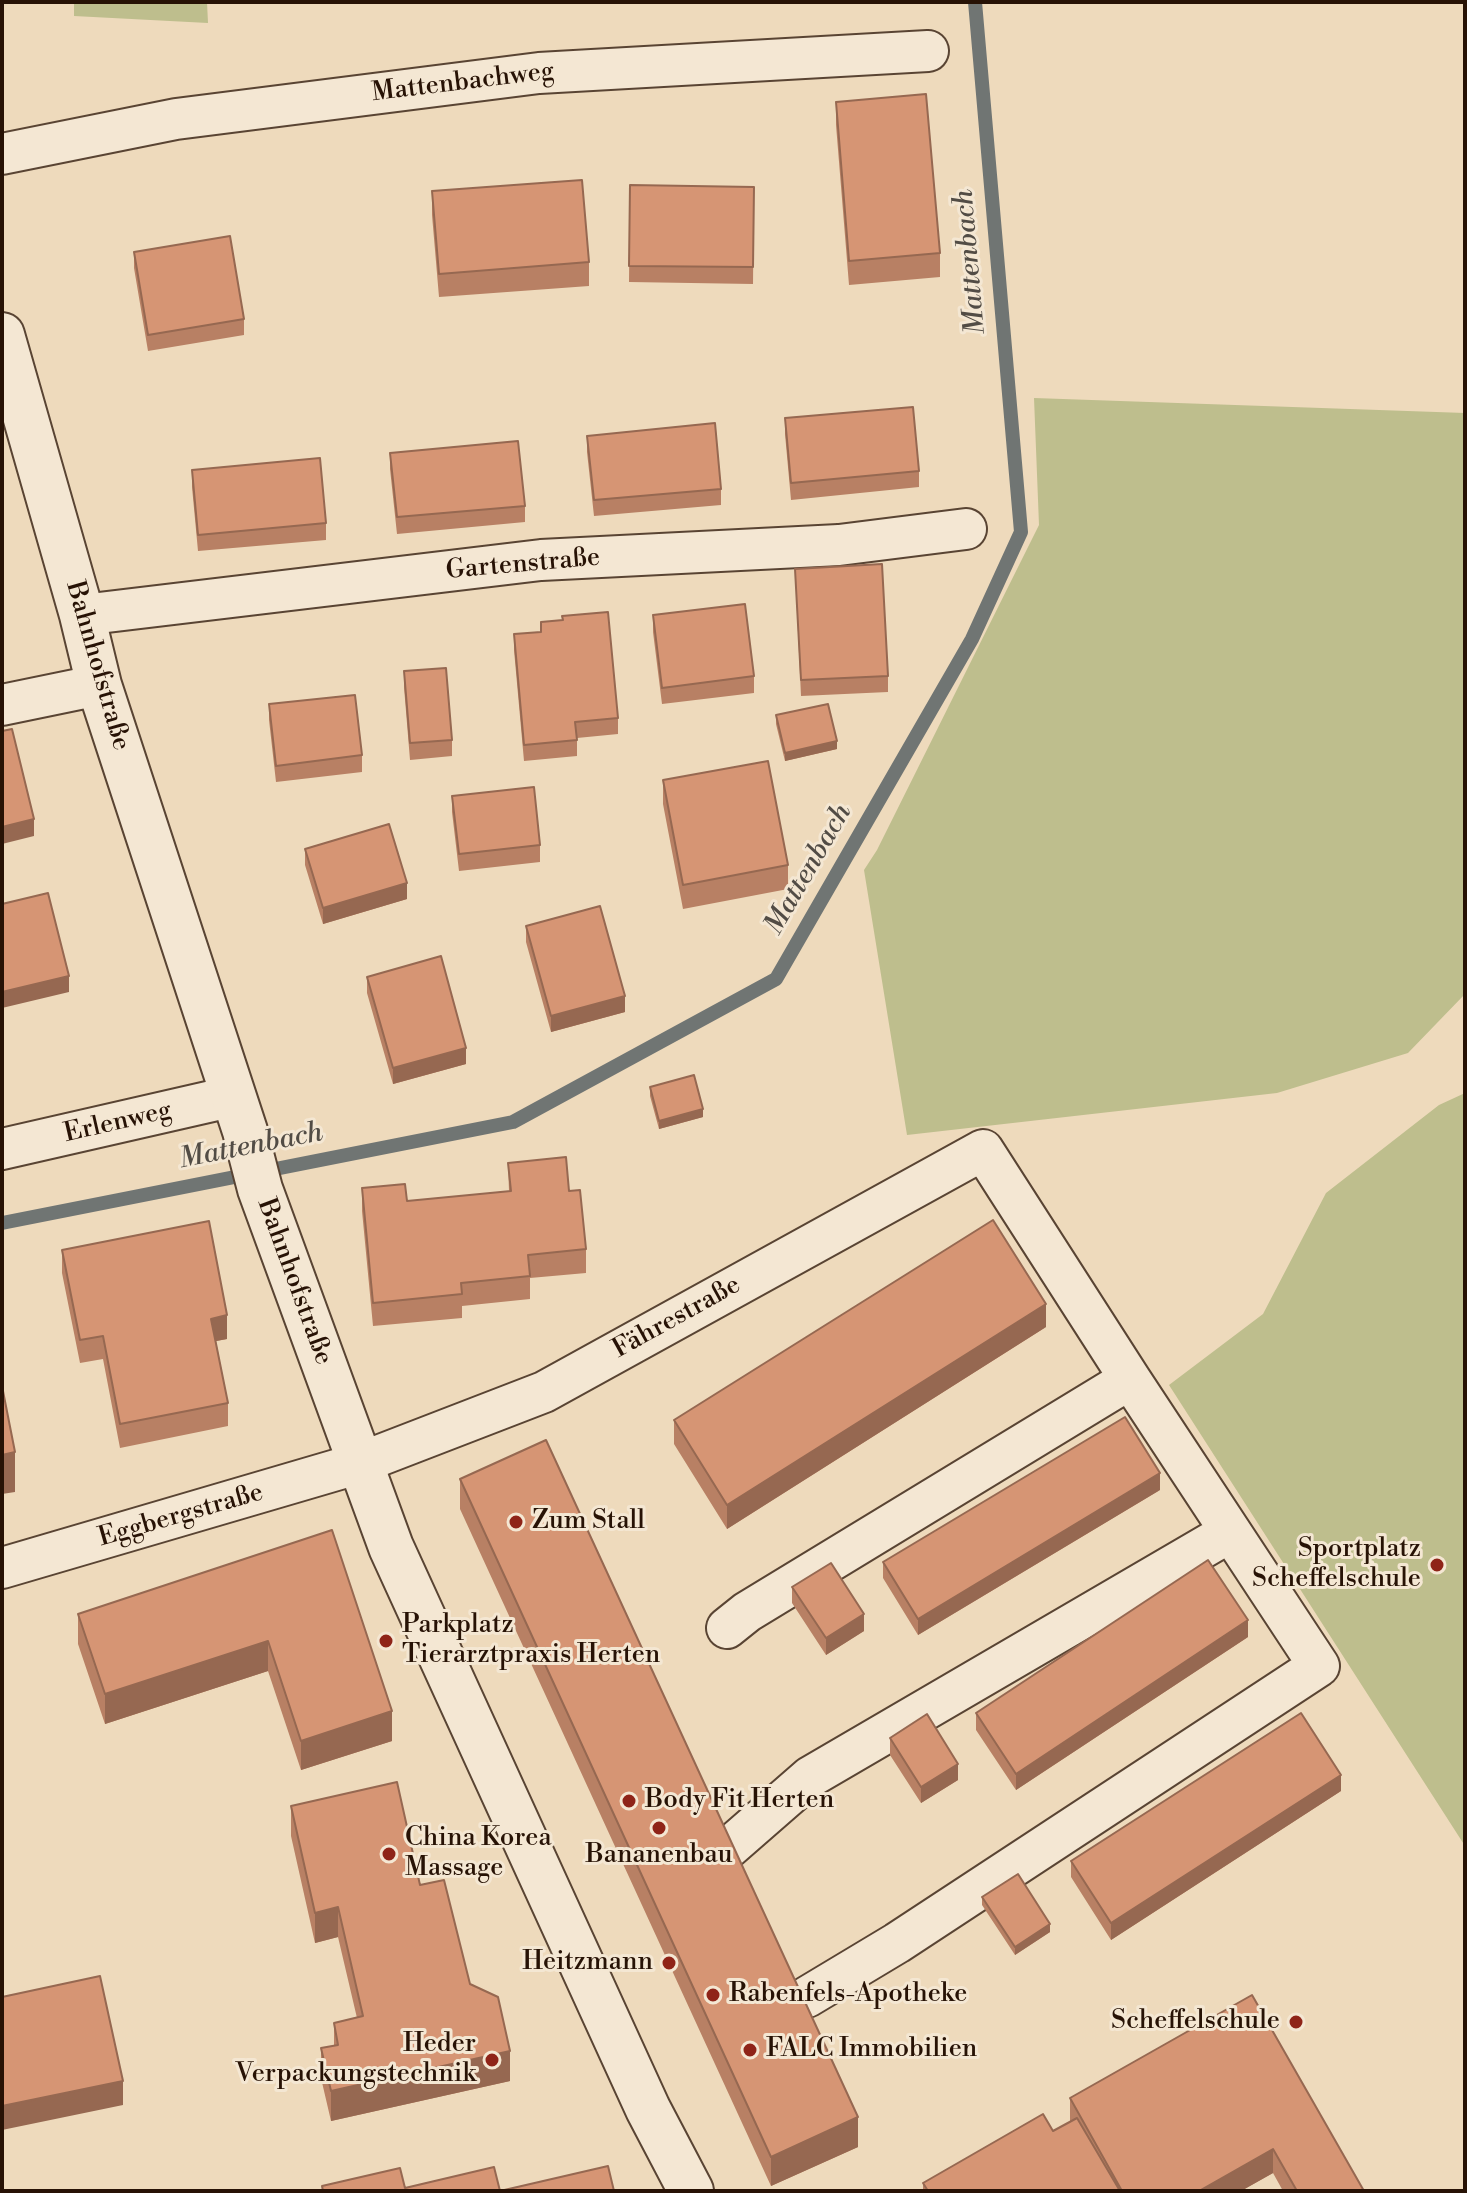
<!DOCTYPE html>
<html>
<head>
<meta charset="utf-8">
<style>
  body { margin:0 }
  #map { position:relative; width:1467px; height:2193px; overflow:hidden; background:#eedabc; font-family:"Libre Bodoni",serif }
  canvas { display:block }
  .frame { position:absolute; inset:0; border:4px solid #271205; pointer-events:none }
</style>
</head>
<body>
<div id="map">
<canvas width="1467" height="2193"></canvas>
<div class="frame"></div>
</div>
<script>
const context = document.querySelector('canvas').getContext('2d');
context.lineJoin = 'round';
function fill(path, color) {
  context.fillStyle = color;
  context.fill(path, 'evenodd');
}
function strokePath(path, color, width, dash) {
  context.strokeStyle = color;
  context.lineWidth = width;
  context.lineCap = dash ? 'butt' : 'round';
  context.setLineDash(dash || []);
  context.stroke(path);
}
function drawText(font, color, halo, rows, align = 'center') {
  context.font = font + ' "Libre Bodoni",serif';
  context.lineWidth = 6;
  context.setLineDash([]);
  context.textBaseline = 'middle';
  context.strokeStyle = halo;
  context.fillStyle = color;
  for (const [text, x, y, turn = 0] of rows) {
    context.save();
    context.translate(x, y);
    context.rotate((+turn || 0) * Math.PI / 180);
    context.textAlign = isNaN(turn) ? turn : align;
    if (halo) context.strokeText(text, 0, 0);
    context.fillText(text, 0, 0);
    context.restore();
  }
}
const green = new Path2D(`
  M 74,2 L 207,2 L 208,23 L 74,16 Z
  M 1034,398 L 1465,413 L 1465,994 L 1408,1053 L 1277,1093 L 907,1135 L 864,870 L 877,850 L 1039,525 Z
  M 1465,1093 L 1465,1846 L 1169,1385 L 1263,1314 L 1326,1193 L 1439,1105 Z`);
const stream = new Path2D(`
  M 2,1223 L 513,1122 L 776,979 L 972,639 L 1021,532 L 975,2`);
const minor = new Path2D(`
  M 2,154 L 176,119 L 539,73 L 928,51
  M 82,615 L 541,560 L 839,545 L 966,529
  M 2,705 L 99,685
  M 2,1149 L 234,1096
  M 2,1568 L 360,1463 L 544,1392 L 983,1150 L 1130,1379 L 1319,1666 L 897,1943 L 807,1997
  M 727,1628 L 747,1612 L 1130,1379
  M 724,1852 L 810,1777 L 1230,1532`);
const tertiary = new Path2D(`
  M 2,335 L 82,615 L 99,685 L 245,1131 L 260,1189 L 391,1547 L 648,2109 L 691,2191`);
const wall = new Path2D(`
  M 836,102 L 940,253 L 940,277 L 849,285 L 836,125 Z
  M 630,185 L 754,187 L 753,284 L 629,282 Z
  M 432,191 L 589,262 L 589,286 L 439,297 L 432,215 Z
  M 134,252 L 244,319 L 244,335 L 148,351 L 134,268 Z
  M 785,418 L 919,471 L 919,487 L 791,500 L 785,434 Z
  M 587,436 L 721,489 L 721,505 L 594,516 L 587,452 Z
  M 390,453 L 525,506 L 525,522 L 397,534 L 390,469 Z
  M 192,470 L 326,523 L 326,540 L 198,551 L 192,487 Z
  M 795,569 L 888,676 L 888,692 L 801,696 Z
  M 653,615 L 754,676 L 754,693 L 662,704 L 653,632 Z
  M 562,616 L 618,718 L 618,734 L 577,738 L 577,756 L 524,761 L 514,650 L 514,634 L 541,632 L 541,622 L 562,620 Z
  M 404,671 L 452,740 L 452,756 L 410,760 L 404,687 Z
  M 269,704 L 362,755 L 362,772 L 276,782 L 269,720 Z
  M 776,715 L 837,749 L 785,761 L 776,724 Z
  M 663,780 L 788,865 L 788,889 L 683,909 L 663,804 Z
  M 452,796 L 540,845 L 540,862 L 459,871 L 452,812 Z
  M 305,849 L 407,899 L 323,924 L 305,865 Z
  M 526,926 L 625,1012 L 551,1032 L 526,942 Z
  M 367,977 L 466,1064 L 393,1084 L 367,993 Z
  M 650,1087 L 703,1117 L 659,1129 L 650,1096 Z
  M 508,1163 L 569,1191 L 586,1249 L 586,1273 L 530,1278 L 530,1299 L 462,1306 L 462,1318 L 373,1326 L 362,1211 L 362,1188 L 407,1201 L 509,1191 Z
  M 62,1250 L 227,1339 L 216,1341 L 228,1403 L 228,1426 L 120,1448 L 103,1359 L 80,1363 L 62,1273 Z
  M 1046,1327 L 727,1529 L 674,1444 L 674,1420 Z
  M 460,1479 L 858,2147 L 771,2186 L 460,1509 Z
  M 1160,1490 L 918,1635 L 883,1578 L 883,1562 Z
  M 332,1530 L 392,1741 L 301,1770 L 268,1671 L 105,1724 L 78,1644 L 78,1614 Z
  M 792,1587 L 864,1631 L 826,1655 L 792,1603 Z
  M 1248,1637 L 1016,1790 L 976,1730 L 976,1713 Z
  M 890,1738 L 958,1780 L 921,1803 L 890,1755 Z
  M 1341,1791 L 1111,1940 L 1071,1877 L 1071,1861 Z
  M 291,1806 L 420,1885 L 470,1984 L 510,2081 L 331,2121 L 321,2078 L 321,2048 L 334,2046 L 334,2023 L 357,2018 L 338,1937 L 315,1943 L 291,1836 Z
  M 982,1897 L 1050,1932 L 1015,1955 L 982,1905 Z
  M 1252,1995 L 1364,2191 L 1283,2191 L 1273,2173 L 1241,2191 L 923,2191 L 923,2183 L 1053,2131 L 1070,2122 L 1070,2098 Z`);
const shadedWall = new Path2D(`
  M 837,741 L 837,749 L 785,761 L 785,753 Z
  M 34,819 L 34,836 L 2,844 L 2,827 Z
  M 407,883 L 407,899 L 323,924 L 323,908 Z
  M 69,976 L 69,992 L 2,1008 L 2,992 Z
  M 625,996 L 625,1012 L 551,1032 L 551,1016 Z
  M 466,1048 L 466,1064 L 393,1084 L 393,1068 Z
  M 703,1109 L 703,1117 L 659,1129 L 659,1121 Z
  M 1046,1304 L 1046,1327 L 727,1529 L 727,1505 Z
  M 227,1315 L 227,1339 L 211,1342 L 211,1319 Z
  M 15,1452 L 15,1492 L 2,1494 L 2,1455 Z
  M 1160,1473 L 1160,1490 L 918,1635 L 918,1619 Z
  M 864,1614 L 864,1631 L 826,1655 L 826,1638 Z
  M 1248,1620 L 1248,1637 L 1016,1790 L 1016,1774 Z
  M 268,1641 L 268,1671 L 105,1724 L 105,1694 Z
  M 392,1711 L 392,1741 L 301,1770 L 301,1741 Z
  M 958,1764 L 958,1780 L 921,1803 L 921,1787 Z
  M 1341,1775 L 1341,1791 L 1111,1940 L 1111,1923 Z
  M 338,1907 L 338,1937 L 315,1943 L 315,1913 Z
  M 1050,1924 L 1050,1932 L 1015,1955 L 1015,1947 Z
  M 510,2051 L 510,2081 L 331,2121 L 331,2091 Z
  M 123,2081 L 123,2105 L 2,2130 L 2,2106 Z
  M 858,2117 L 858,2147 L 771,2186 L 771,2157 Z
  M 1273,2149 L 1273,2173 L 1241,2191 L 1199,2191 Z`);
const building = new Path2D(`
  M 926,94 L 940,253 L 849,261 L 836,102 Z
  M 582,180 L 589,262 L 439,274 L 432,191 Z
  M 630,185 L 754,187 L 753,267 L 629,266 Z
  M 230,236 L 244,319 L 148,335 L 134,252 Z
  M 913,407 L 919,471 L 791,483 L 785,418 Z
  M 715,423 L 721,489 L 594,500 L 587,436 Z
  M 518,441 L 525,506 L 397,517 L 390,453 Z
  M 320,458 L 326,523 L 198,535 L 192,470 Z
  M 882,564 L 888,676 L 801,680 L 795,569 Z
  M 745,604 L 754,676 L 662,688 L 653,615 Z
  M 608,612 L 618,718 L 575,722 L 577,740 L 524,745 L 514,634 L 541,632 L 541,622 L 563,620 L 562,616 Z
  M 446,668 L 452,740 L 410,743 L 404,671 Z
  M 355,695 L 362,755 L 276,766 L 269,704 Z
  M 828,704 L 837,741 L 785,753 L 776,715 Z
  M 12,729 L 34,819 L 2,827 L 2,731 Z
  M 768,761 L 788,865 L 683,885 L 663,780 Z
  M 534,787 L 540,845 L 459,854 L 452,796 Z
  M 389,824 L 407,883 L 323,908 L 305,849 Z
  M 48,893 L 69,976 L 2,992 L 2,904 Z
  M 600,906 L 625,996 L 551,1016 L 526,926 Z
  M 441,956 L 466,1048 L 393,1068 L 367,977 Z
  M 694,1075 L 703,1109 L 659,1121 L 650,1087 Z
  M 566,1157 L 569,1191 L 580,1190 L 586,1249 L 528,1255 L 530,1276 L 461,1283 L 462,1294 L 373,1303 L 362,1188 L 405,1184 L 407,1201 L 511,1191 L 508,1163 Z
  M 993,1220 L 1046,1304 L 727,1505 L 674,1420 Z
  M 209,1221 L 227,1315 L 211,1319 L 228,1403 L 120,1424 L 103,1336 L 80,1340 L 62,1250 Z
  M 2,1386 L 15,1452 L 2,1455 Z
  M 1125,1417 L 1160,1473 L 918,1619 L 883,1562 Z
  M 546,1440 L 858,2117 L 771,2157 L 460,1479 Z
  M 332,1530 L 392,1711 L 301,1741 L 268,1641 L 105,1694 L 78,1614 Z
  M 1208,1560 L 1248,1620 L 1016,1774 L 976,1713 Z
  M 831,1563 L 864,1614 L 826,1638 L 792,1587 Z
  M 1301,1713 L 1341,1775 L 1111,1923 L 1071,1861 Z
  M 927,1714 L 958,1764 L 921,1787 L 890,1738 Z
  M 397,1782 L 420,1885 L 444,1880 L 470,1984 L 498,1997 L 510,2051 L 331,2091 L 321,2048 L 338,2045 L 334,2023 L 363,2016 L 338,1907 L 315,1913 L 291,1806 Z
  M 1018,1874 L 1050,1924 L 1015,1947 L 982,1897 Z
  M 100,1976 L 123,2081 L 2,2106 L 2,1997 Z
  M 1252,1995 L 1364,2191 L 1297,2191 L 1273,2149 L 1199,2191 L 1122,2191 L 1070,2098 Z
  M 1043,2114 L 1053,2131 L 1077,2118 L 1120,2191 L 928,2191 L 923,2183 Z
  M 608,2166 L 614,2191 L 500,2191 Z
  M 494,2167 L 500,2191 L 323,2191 L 322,2186 L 400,2168 L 405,2188 Z`);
const markers = [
  [516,1522,8,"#8f2418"],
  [1437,1565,8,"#8f2418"],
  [386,1641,8,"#8f2418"],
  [629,1801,8,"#8f2418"],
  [659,1828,8,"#8f2418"],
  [389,1854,8,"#8f2418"],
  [669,1963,8,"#8f2418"],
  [713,1995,8,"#8f2418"],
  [1296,2022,8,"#8f2418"],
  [750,2050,8,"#8f2418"],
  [492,2060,8,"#8f2418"]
];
const streetNames = [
  ["Mattenbachweg",463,83,-7],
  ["Gartenstraße",523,565,-5],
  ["Bahnhofstraße",97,666,74],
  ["Erlenweg",118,1123,-13],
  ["Bahnhofstraße",294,1282,70],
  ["Fährestraße",677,1318,-29],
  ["Eggbergstraße",181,1516,-16]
];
const poiNames = [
  ["Zum Stall",532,1522],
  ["Sportplatz",1421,1550,"right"],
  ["Scheffelschule",1421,1580,"right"],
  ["Parkplatz",402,1626],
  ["Tierarztpraxis Herten",402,1656],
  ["Body Fit Herten",645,1801],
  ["China Korea",405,1839],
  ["Massage",405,1869],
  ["Bananenbau",659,1856,"center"],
  ["Heitzmann",653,1963,"right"],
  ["Rabenfels-Apotheke",729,1995],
  ["Scheffelschule",1280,2022,"right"],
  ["Heder",476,2045,"right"],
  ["Verpackungstechnik",476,2075,"right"],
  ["FALC Immobilien",766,2050]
];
const waterNames = [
  ["Mattenbach",971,262,-95],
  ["Mattenbach",809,870,-60],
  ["Mattenbach",251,1147,-11]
];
fill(green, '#bebe8d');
strokePath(stream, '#707573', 14);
strokePath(minor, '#594433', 44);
strokePath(tertiary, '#594433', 48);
strokePath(minor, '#f4e7d3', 40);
strokePath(tertiary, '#f4e7d3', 44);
fill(wall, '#b88064');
fill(shadedWall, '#966851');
fill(building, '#d69574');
strokePath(building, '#966851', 2);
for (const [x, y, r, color] of markers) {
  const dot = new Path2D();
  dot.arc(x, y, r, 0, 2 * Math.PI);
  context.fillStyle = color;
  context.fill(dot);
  strokePath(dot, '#f4e7d3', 3);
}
drawText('26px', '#271205', '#f4e7d3', streetNames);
drawText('26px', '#271205', '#f4e7d3', poiNames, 'left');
drawText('italic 28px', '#524c45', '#f4e7d3', waterNames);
</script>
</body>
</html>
